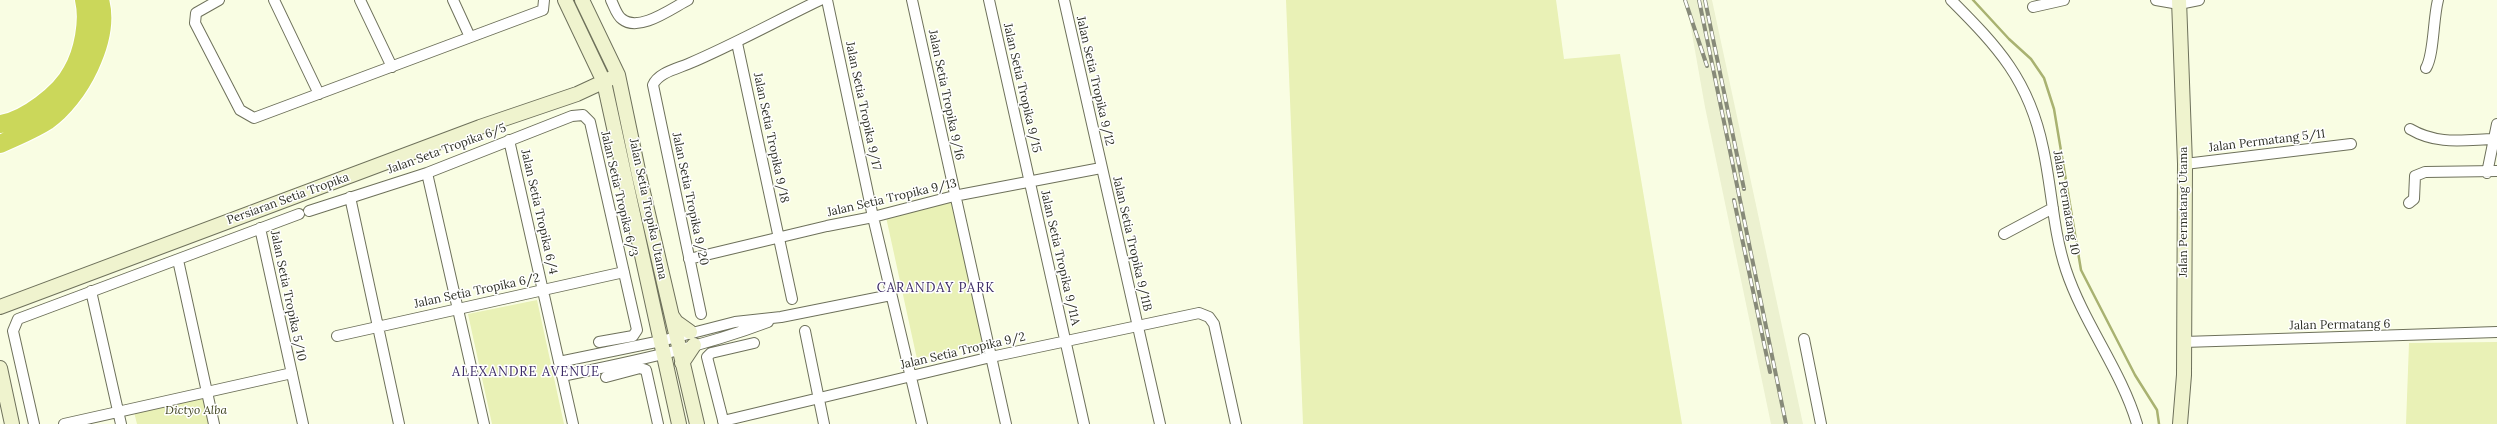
<!DOCTYPE html>
<html>
<head>
<meta charset="utf-8">
<style>
  body { margin:0 }
  canvas { display:block; background:#f9fde3 }
</style>
</head>
<body>
<canvas width="2497" height="424"></canvas>
<script>
const context = document.querySelector('canvas').getContext('2d');
context.lineJoin = 'round';
function fill(path, color) {
  context.fillStyle = color;
  context.fill(path, 'evenodd');
}
function strokePath(path, color, width, dash) {
  context.strokeStyle = color;
  context.lineWidth = width;
  context.lineCap = dash ? 'butt' : 'round';
  context.setLineDash(dash || []);
  context.stroke(path);
}
function drawText(font, color, halo, rows, align = 'center') {
  context.font = font + ' Lora,serif';
  context.lineWidth = 3;
  context.setLineDash([]);
  context.textBaseline = 'middle';
  context.strokeStyle = halo;
  context.fillStyle = color;
  for (const [text, x, y, turn = 0] of rows) {
    context.save();
    context.translate(x, y);
    context.rotate((+turn || 0) * Math.PI / 180);
    context.textAlign = isNaN(turn) ? turn : align;
    if (halo) context.strokeText(text, 0, 0);
    context.fillText(text, 0, 0);
    context.restore();
  }
}
const built = new Path2D(`
  M 1686,0 L 1712,0 L 1803,424 L 1771,424 L 1705,107 Z`);
const green = new Path2D(`
  M 1286,0 L 1556,0 L 1564,59 L 1620,54 L 1682,424 L 1303,424 Z
  M 952,202 L 983,345 L 917,359 L 886,217 Z
  M 537,300 L 564,424 L 492,424 L 468,314 Z
  M 2497,342 L 2497,424 L 2406,424 L 2409,343 Z
  M 205,396 L 211,424 L 137,424 L 134,412 Z`);
const stream = new Path2D(`
  M 1973,0 L 2009,39 L 2031,59 L 2044,78 L 2054,109 L 2081,270 L 2135,375 L 2157,410 L 2159,424`);
const street = new Path2D(`
  M 219,0 L 196,13 L 195,23 L 240,110 L 254,118 L 543,10 L 544,0
  M 274,0 L 319,94
  M 360,0 L 392,67
  M 453,0 L 470,37
  M 611,0 C 614,6 617,16 622,19 C 639,33 672,8 688,0
  M 827,0 L 873,217 L 922,424
  M 912,0 L 1006,424
  M 989,0 L 1084,424
  M 1064,0 L 1160,424
  M 1951,0 C 1998,47 2029,80 2043,148 C 2052,189 2053,231 2066,270 C 2084,324 2121,370 2137,424
  M 2156,0 L 2179,4 L 2199,0
  M 2033,7 L 2064,0
  M 737,43 L 792,299
  M 2426,68 C 2434,55 2433,19 2438,0
  M 2410,129 C 2437,145 2463,140 2493,139
  M 509,140 L 573,424
  M 2185,164 L 2351,144
  M 427,173 L 484,424
  M 2487,173 L 2497,124
  M 350,197 L 399,424
  M 2409,203 L 2414,199 L 2415,176 L 2425,172 L 2497,171
  M 309,211 L 427,173 L 572,116 L 583,115 L 590,122 L 637,330 L 633,336 L 599,342
  M 260,228 L 303,424
  M 2004,234 L 2053,208
  M 689,259 L 827,226 L 873,217 L 954,196 L 1101,168
  M 178,260 L 214,424
  M 91,291 L 121,424
  M 701,314 L 653,85 C 658,73 676,69 688,64 C 733,45 776,21 820,0
  M 805,331 L 824,424
  M 337,336 L 624,272
  M 1804,339 L 1821,424
  M 2184,342 L 2497,332
  M 559,362 L 661,341 L 735,322 L 781,317 L 891,295
  M 562,376 C 631,362 702,347 768,322
  M 606,377 L 640,368 L 646,370 L 658,424
  M 723,421 L 991,357 L 1199,313 L 1209,317 L 1214,324 L 1236,424
  M 34,424 L 13,331 L 18,319 L 299,214
  M 64,424 L 292,373
  M 724,424 L 707,357 L 711,353 L 754,343`);
const secondary = new Path2D(`
  M 565,0 L 604,82 L 679,424
  M 582,0 L 618,75 L 639,175 L 697,424
  M 2179,0 L 2185,164 L 2184,375 L 2180,424
  M 0,307 L 480,127 L 577,94 L 618,75
  M 672,316 L 676,322 L 690,332
  M 682,363 L 694,345
  M 0,368 L 12,424`);
const highway = new Path2D(`
  M 0,124 C 24,121 61,93 72,71 C 83,52 89,21 84,0
  M 0,144 C 16,137 33,130 47,121 C 79,99 111,39 100,0`);
const rail = new Path2D(`
  M 1685,0 L 1707,66
  M 1699,0 L 1786,424
  M 1705,0 L 1744,189
  M 1734,200 L 1770,372`);
const streetNames = [
  ["Jalan Setia Tropika 9/12",1095,81,77],
  ["Jalan Setia Tropika 9/15",1022,88,77],
  ["Jalan Setia Tropika 9/16",946,95,78],
  ["Jalan Setia Tropika 9/17",863,106,78],
  ["Jalan Setia Tropika 9/18",771,138,78],
  ["Jalan Permatang 5/11",2267,141,-7],
  ["Jalan Seta Tropika 6/5",447,149,-20],
  ["Jalan Setia Tropika 6/3",619,194,77],
  ["Jalan Setia Tropika 9/13",892,198,-13],
  ["Persiaran Setia Tropika",288,199,-20],
  ["Jalan Setia Tropika 9/20",690,199,78],
  ["Jalan Permatang 10",2066,203,80],
  ["Jalan Setia Tropika Utama",648,209,78],
  ["Jalan Setia Tropika 6/4",539,212,77],
  ["Jalan Permatang Utama",2184,212,-90],
  ["Jalan Setia Tropika 9/11B",1132,244,77],
  ["Jalan Setia Tropika 9/11A",1060,258,77],
  ["Jalan Setia Tropika 6/2",477,291,-12],
  ["Jalan Setia Tropika 5/10",288,296,78],
  ["Jalan Permatang 6",2340,325,-1],
  ["Jalan Setia Tropika 9/2",963,351,-13]
];
const parkNames = [
  ["Dictyo Alba",196,411]
];
const neighbourhoodNames = [
  ["CARANDAY PARK",936,288],
  ["ALEXANDRE AVENUE",526,372]
];
fill(built, '#ecf1d0');
fill(green, '#e9f1b6');
strokePath(stream, '#a9b271', 2.5);
strokePath(street, '#6e715b', 12);
strokePath(secondary, '#6e715b', 16);
strokePath(highway, '#fff', 20);
strokePath(street, '#fff', 10);
strokePath(secondary, '#eff3ce', 14);
strokePath(highway, '#cbd75a', 18);
strokePath(rail, '#878a79', 4);
strokePath(rail, '#fff', 2.5, [8]);
drawText('12px', '#2e3026', '#fff', streetNames);
drawText('italic 12px', '#3d411c', '#fff', parkNames);
context.letterSpacing = '1px';
drawText('13px', '#3b2a65', '#fff', neighbourhoodNames);
context.letterSpacing = '0px';
</script>
</body>
</html>
